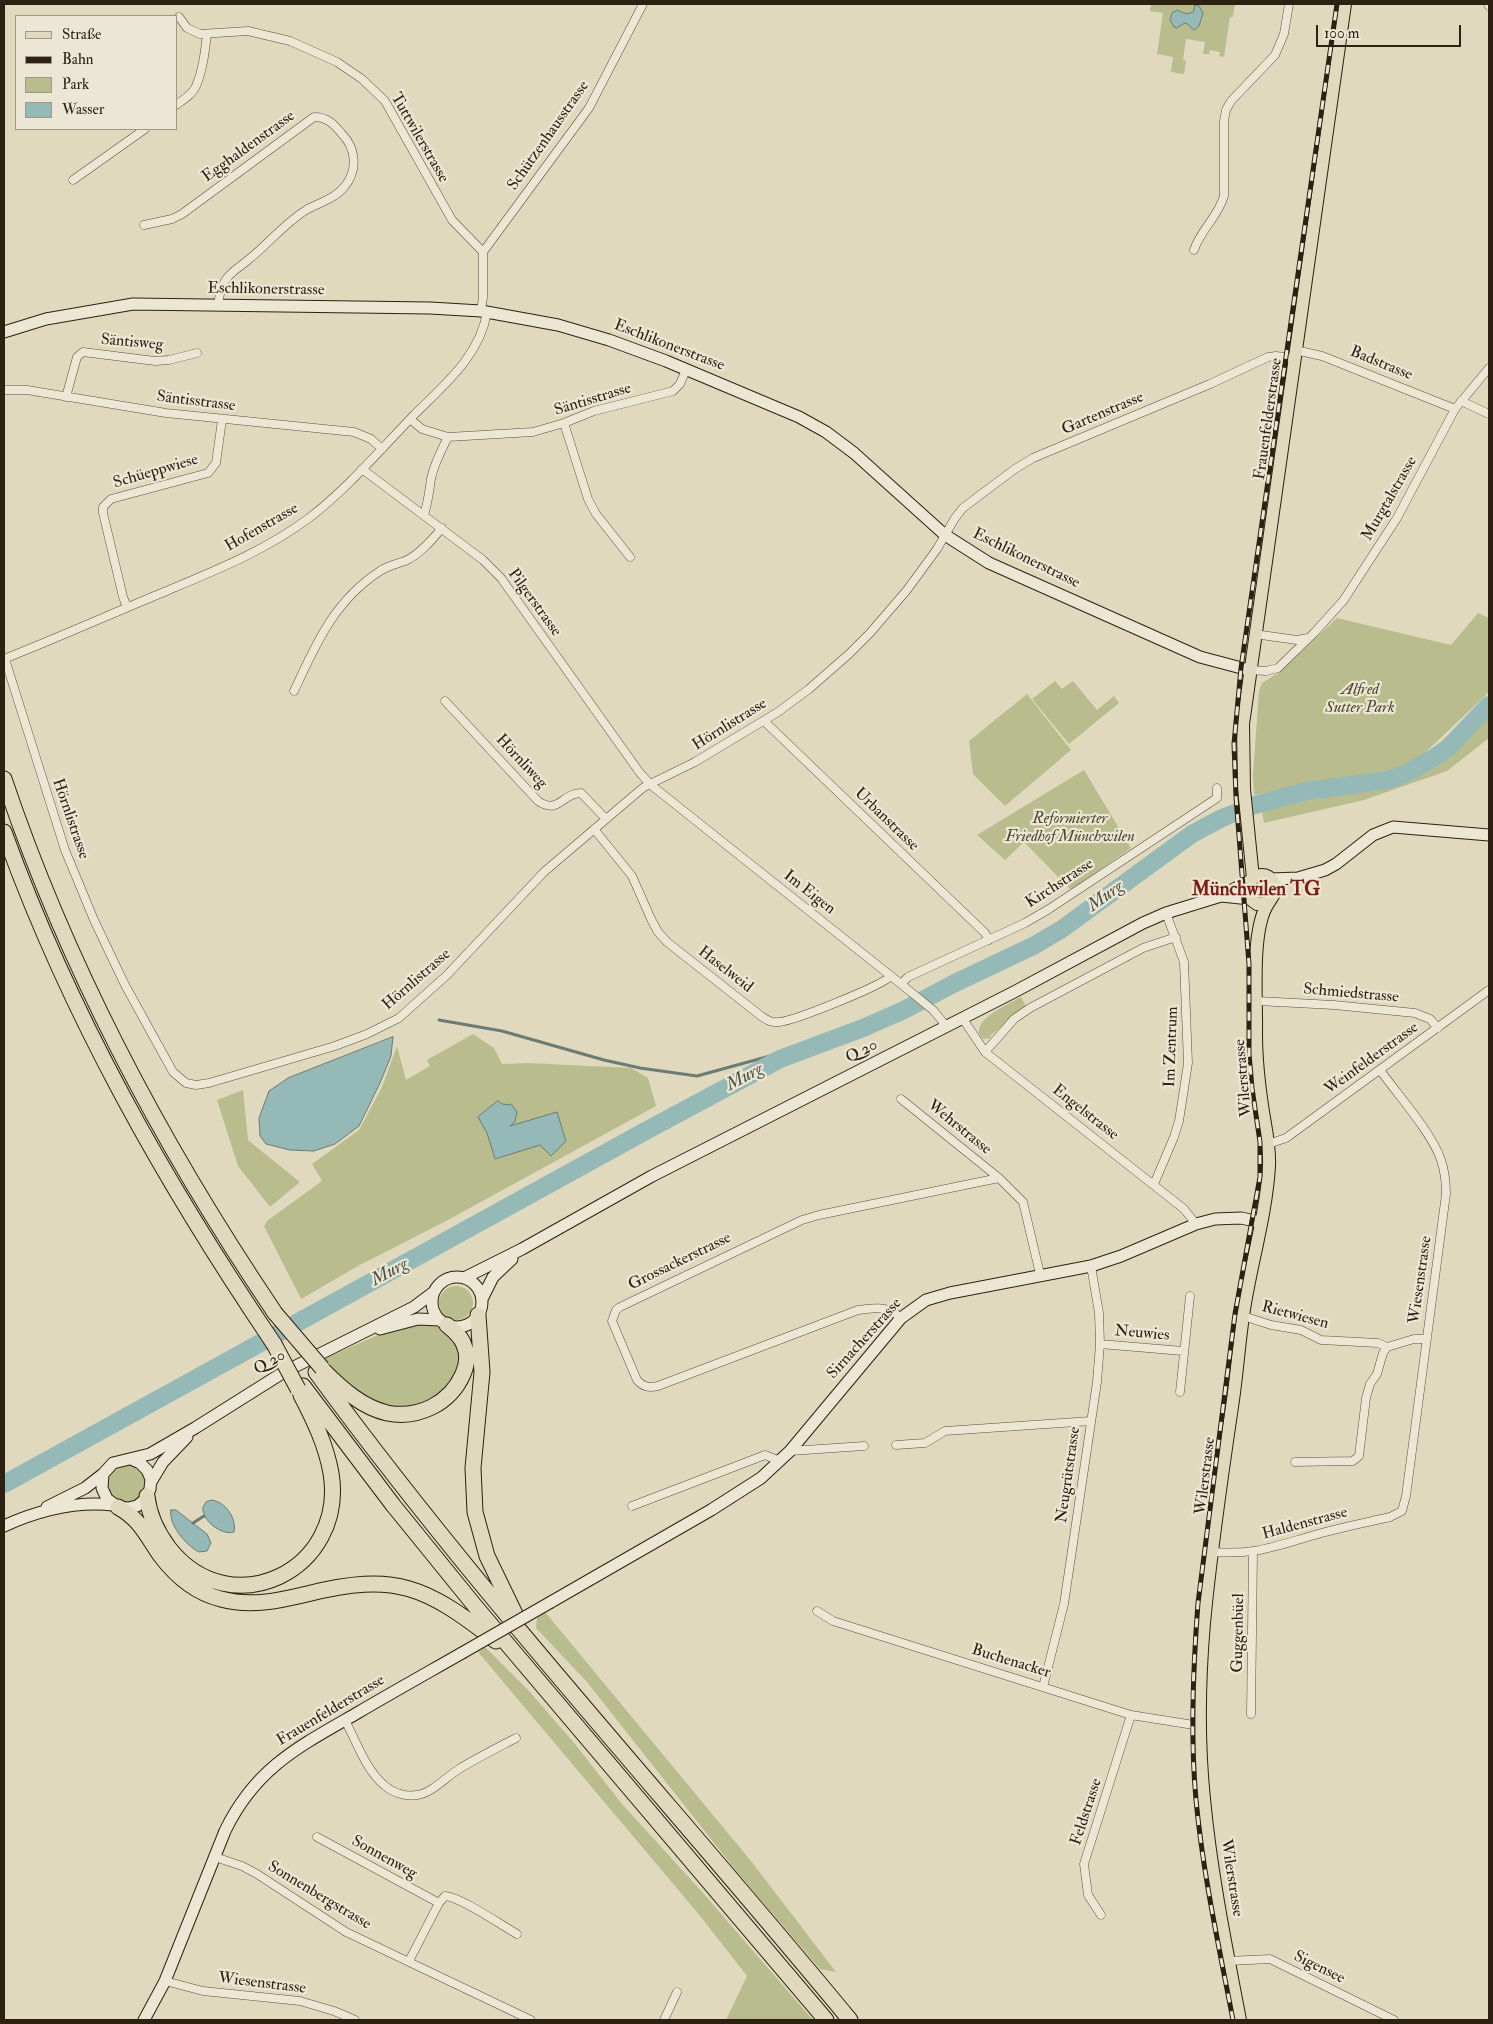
<!DOCTYPE html>
<html>
<head>
<meta charset="utf-8">
<style>
  body { margin:0 }
  #map { position:relative; width:1493px; height:2024px; overflow:hidden; background:#e1d9be; font-family:"IM FELL Double Pica",serif }
  canvas { display:block }
  .frame { position:absolute; inset:0; border:5px solid #2d2111; pointer-events:none }
  .legend { position:absolute; left:15px; top:15px; width:162px; height:115px; box-sizing:border-box; background:#ece6d5; border:1px solid #a09787; margin:0; padding:6px 9px; list-style:none; font-size:15px; color:#2d2111 }
  .legend li { display:flex; align-items:center; gap:10px; height:25px }
  .legend b { width:25px; border:1px solid #a09787 }
  .scale { position:absolute; left:1316px; top:25px; width:145px; height:22px; box-sizing:border-box; border:2px solid #2d2111; border-top:0; padding-left:6px; font-size:15px; line-height:18px; white-space:nowrap; color:#2d2111; -webkit-text-stroke:4px #ece6d5; paint-order:stroke }
</style>
</head>
<body>
<div id="map">
<canvas width="1493" height="2024"></canvas>
<div class="frame"></div>
<ul class="legend">
<li><b style="height:6px;background:#e1d9be"></b>Straße</li>
<li><b style="height:6px;background:#2d2111"></b>Bahn</li>
<li><b style="height:14px;background:#b9bd8d"></b>Park</li>
<li><b style="height:14px;background:#95b9b7"></b>Wasser</li>
</ul>
<div class="scale">100 m</div>
</div>
<script>
const context = document.querySelector('canvas').getContext('2d');
context.lineJoin = 'round';
function fill(path, color) {
  context.fillStyle = color;
  context.fill(path, 'evenodd');
}
function strokePath(path, color, width, dash) {
  context.strokeStyle = color;
  context.lineWidth = width;
  context.lineCap = dash ? 'butt' : 'round';
  context.setLineDash(dash || []);
  context.stroke(path);
}
function drawText(font, color, halo, rows, align = 'center') {
  context.font = font + ' "IM FELL Double Pica",serif';
  context.lineWidth = 4.5;
  context.setLineDash([]);
  context.textBaseline = 'middle';
  context.strokeStyle = halo;
  context.fillStyle = color;
  for (const [text, x, y, turn = 0] of rows) {
    context.save();
    context.translate(x, y);
    context.rotate((+turn || 0) * Math.PI / 180);
    context.textAlign = isNaN(turn) ? turn : align;
    if (halo) context.strokeText(text, 0, 0);
    context.fillText(text, 0, 0);
    context.restore();
  }
}
const green = new Path2D(`
  M 1151,4 L 1235,4 L 1233,17 L 1230,17 L 1224,57 L 1219,56 L 1220,52 L 1210,50 L 1209,54 L 1203,54 L 1205,42 L 1186,39 L 1183,60 L 1186,61 L 1184,74 L 1171,72 L 1173,57 L 1157,54 L 1163,13 L 1150,11 Z
  M 1478,613 L 1489,618 L 1489,692 L 1408,769 L 1254,795 L 1253,775 L 1259,691 L 1262,683 L 1281,671 L 1337,618 L 1451,645 Z
  M 1055,681 L 1062,689 L 1073,681 L 1097,710 L 1114,696 L 1119,703 L 1069,744 L 1032,699 Z
  M 1027,694 L 1071,750 L 1005,806 L 973,774 L 969,741 Z
  M 1489,696 L 1489,738 L 1447,771 L 1364,800 L 1264,823 L 1260,798 L 1409,770 L 1481,706 Z
  M 1084,770 L 1131,848 L 1071,890 L 1024,842 L 1005,860 L 977,835 Z
  M 1021,997 L 1026,1006 L 990,1036 L 991,1038 L 983,1039 C 966,1022 1009,1004 1021,997 Z
  M 473,1034 L 494,1048 L 502,1064 L 528,1063 L 631,1068 L 648,1078 L 656,1106 L 448,1220 L 358,1266 L 301,1299 L 264,1226 L 267,1221 L 322,1181 L 312,1164 L 359,1130 L 382,1087 L 397,1046 L 406,1080 L 430,1066 L 427,1060 Z
  M 243,1090 L 248,1140 L 300,1182 L 270,1207 L 238,1166 L 217,1100 Z
  M439 1303a17 17 0 1 1 34 0a17 17 0 1 1-34 0Z
  M 422,1324 L 434,1325 L 443,1329 L 452,1338 L 458,1349 L 460,1362 L 456,1377 L 443,1392 L 415,1408 L 379,1406 L 345,1384 L 324,1359 L 380,1334 Z
  M107 1484a19 19 0 1 1 38 0a19 19 0 1 1-38 0Z
  M 545,1612 L 751,1861 L 836,1972 L 820,1969 L 737,1872 L 587,1682 L 536,1628 L 537,1617 Z
  M 485,1647 L 529,1691 L 575,1744 L 622,1804 L 703,1893 L 813,2020 L 726,2020 L 747,1976 L 701,1917 L 478,1652 Z`);
const water = new Path2D(`
  M 1195,5 L 1199,6 L 1203,13 L 1199,26 L 1194,30 L 1186,23 L 1183,24 L 1177,28 L 1174,27 L 1170,20 L 1172,13 L 1177,10 C 1184,13 1186,15 1193,12 Z
  M 393,1037 L 391,1056 L 380,1083 L 359,1126 L 335,1144 L 314,1151 L 290,1150 L 266,1144 L 260,1136 L 259,1118 L 269,1091 L 288,1078 Z
  M 498,1101 L 502,1104 L 512,1105 L 517,1112 L 515,1122 L 510,1126 L 557,1112 L 566,1141 L 551,1156 L 540,1145 L 495,1159 L 487,1133 L 478,1117 Z
  M 212,1500 C 226,1502 237,1519 234,1532 C 222,1536 201,1520 203,1507 L 206,1502 Z
  M 171,1510 L 176,1510 L 207,1534 L 211,1543 L 207,1551 L 199,1552 C 187,1546 168,1525 171,1510 Z`);
const stream = new Path2D(`
  M 439,1020 L 502,1031 L 604,1060 L 640,1068 L 697,1076 L 770,1056 L 777,1061
  M 193,1523 L 204,1516`);
const river = new Path2D(`
  M 4,1484 L 651,1128 L 780,1059 L 863,1028 L 904,1010 L 953,984 L 1035,945 L 1062,929 L 1192,834 L 1222,818 L 1255,805 L 1306,791 L 1388,780 L 1405,774 L 1435,757 L 1449,747 L 1489,705`);
const street = new Path2D(`
  M 1488,4 L 1489,6
  M 179,17 L 187,28 L 200,34 L 248,31 L 290,41 L 337,62 L 362,79 L 385,101 L 452,220 L 483,252 L 483,297 L 481,311
  M 176,105 C 183,100 193,94 196,86 C 203,70 205,51 207,34
  M 73,180 L 145,129
  M 144,225 L 172,219 L 182,214 L 314,117 C 327,117 334,124 342,134 C 356,148 358,170 345,186 C 336,198 319,203 306,210 C 284,224 268,244 248,260 C 240,267 230,272 225,281 C 220,288 219,298 218,306
  M 1194,250 C 1201,229 1218,217 1224,196 L 1224,121 L 1226,110 L 1231,101 L 1275,55 L 1284,34 L 1289,4
  M 483,252 L 589,108 L 643,4
  M 1295,350 L 1322,356 L 1455,409
  M 4,390 L 27,390 L 166,413 L 354,432 L 371,439 L 382,449
  M 66,397 L 77,357 L 83,352 L 155,361 L 169,360 L 197,353
  M 1461,401 L 1489,414
  M 410,419 L 422,429 L 448,437 L 533,432 L 564,423 L 594,411 L 673,391 L 680,384 L 686,370
  M 564,423 L 588,499 L 596,514 L 630,557
  M 362,469 L 483,560 L 501,578 L 640,773 L 651,785 L 901,984 L 933,1010 L 947,1027
  M 424,515 C 428,503 429,492 431,479 C 434,464 441,451 448,437
  M 127,607 L 123,597 L 103,513 L 103,507 L 111,499 L 208,473 L 216,463 L 222,420
  M 1254,634 L 1297,640 L 1308,638
  M 4,659 C 57,638 111,614 164,592 C 214,571 265,551 309,518 C 347,489 380,450 414,415 C 444,385 480,356 487,312
  M 5,659 L 65,850 L 94,920 L 125,985 L 173,1072 L 186,1083 L 196,1085 L 209,1083 L 335,1046 L 367,1034 L 399,1018 L 447,975 L 544,872 L 632,797 L 644,787 L 695,762 L 778,712 L 809,689 L 849,654 L 870,633 L 907,590 L 937,549 L 955,518 L 963,508 L 980,495 L 1015,469 L 1033,458 L 1210,384 L 1268,357 L 1276,356 L 1294,358
  M 1249,670 L 1266,671 L 1278,668 L 1314,633 L 1343,601 L 1397,518 L 1455,409 L 1489,368
  M 294,691 C 316,644 334,601 380,571 C 387,566 396,564 405,561 C 419,555 432,540 442,528
  M 445,701 L 538,801 C 559,815 562,793 581,793 L 606,819
  M 764,721 L 985,933 L 989,940
  M 594,829 L 632,876 L 651,919 L 658,932 L 667,942 L 761,1016 C 767,1020 771,1023 779,1022 C 794,1021 881,986 891,976
  M 901,984 L 908,977 L 1025,923 L 1049,909 L 1217,798 L 1217,788
  M 1257,1001 L 1334,1005 L 1415,1013 L 1430,1019 L 1438,1028
  M 963,1019 L 985,1052 L 1184,1209 L 1196,1224
  M 985,1052 L 1014,1019 L 1030,1008 L 1143,948 L 1176,937
  M 901,1099 L 999,1178
  M 1268,1144 L 1286,1138 L 1489,990
  M 1154,1184 L 1174,1137 L 1179,1121 L 1188,1063 L 1184,962 L 1166,913
  M 1243,1316 L 1271,1325 L 1301,1330 L 1321,1340 L 1378,1343 L 1387,1347 L 1414,1339 L 1427,1339
  M 901,1318 C 886,1305 877,1308 858,1310 L 658,1386 C 649,1388 643,1387 637,1380 L 612,1321 L 616,1310 L 620,1307 L 802,1220 L 819,1215 L 999,1178 L 1023,1202 L 1040,1274
  M 1100,1344 L 1183,1351
  M 1180,1392 L 1190,1296
  M 896,1445 L 925,1443 L 945,1431 L 1091,1421
  M 790,1451 L 864,1446
  M 1295,1462 L 1353,1461 L 1359,1456 L 1366,1398 L 1370,1384 L 1377,1374 L 1383,1353 L 1387,1347
  M 632,1506 L 765,1455 L 780,1461
  M 1213,1552 C 1254,1555 1273,1547 1311,1536 C 1337,1528 1364,1523 1390,1517 L 1402,1511 L 1406,1496 L 1446,1194 C 1446,1182 1445,1172 1441,1160 C 1432,1133 1398,1095 1380,1070
  M 817,1611 L 833,1621 L 1131,1715 L 1200,1726
  M 1043,1687 L 1064,1604 L 1097,1382 L 1100,1344 L 1099,1313 L 1091,1266
  M 1251,1714 L 1253,1552
  M 345,1720 C 356,1741 366,1770 384,1785 C 393,1793 406,1797 417,1795 C 432,1793 446,1777 459,1769 C 477,1758 497,1748 516,1738
  M 317,1837 L 439,1903
  M 215,1857 L 242,1866 L 257,1874 L 346,1932 L 531,2020
  M 1101,1915 L 1088,1895 L 1084,1864 L 1131,1715
  M 409,1961 L 439,1903 L 445,1896 C 461,1897 501,1925 517,1934
  M 1228,1961 L 1270,1959 L 1394,2020
  M 165,1981 L 203,1991 L 300,2001 L 334,2011 L 355,2020
  M 664,2020 L 677,1992`);
const secondary = new Path2D(`
  M 4,332 L 46,319 L 133,304 L 430,308 L 481,311 L 558,325 L 609,340 L 666,361 L 799,417 L 826,432 L 854,453 L 945,535 L 989,563 L 1200,657 L 1249,670
  M 1271,879 L 1298,878 L 1325,870 L 1336,864 L 1373,835 L 1393,827 L 1489,835
  M 1221,896 L 1250,899
  M432 1302a25 25 0 1 1 50 0a25 25 0 1 1-50 0Z
  M 464,1278 L 522,1249 L 652,1176 L 1014,992 L 1143,923 L 1166,913 L 1221,896 L 1249,881
  M 482,1299 L 493,1277 L 512,1259
  M 380,1329 L 418,1319 L 440,1320
  M 131,1459 L 140,1463 L 147,1470 L 151,1479 L 150,1489 L 146,1499 L 137,1506 L 128,1508 L 118,1507 L 107,1499 L 102,1488 L 103,1474 L 113,1463 L 150,1454 L 195,1428 L 284,1372 L 414,1307 L 434,1292
  M 151,1482 L 163,1462 L 187,1437
  M 47,1507 L 85,1488 L 103,1474
  M 4,1526 C 37,1511 76,1501 113,1505
  M 551,1602 L 711,1510 L 761,1478 L 790,1451 L 901,1318 L 926,1300 L 950,1293 L 1091,1266 L 1121,1256 L 1196,1224 L 1215,1219 L 1241,1218 L 1260,1222
  M 144,2020 L 165,1981 L 225,1831 C 256,1767 300,1746 359,1712 C 393,1692 427,1673 462,1653`);
const primary = new Path2D(`
  M 1253,878 L 1244,789 L 1243,724 L 1345,4
  M 1240,2020 C 1226,1947 1211,1873 1204,1799 C 1198,1741 1199,1681 1204,1623 C 1211,1548 1222,1474 1233,1400 C 1237,1372 1239,1344 1243,1316 C 1250,1266 1266,1217 1269,1166 C 1270,1148 1266,1130 1263,1112 C 1259,1086 1256,1060 1256,1034 C 1257,1001 1250,928 1269,902 C 1273,895 1279,890 1273,881 C 1260,863 1232,889 1257,904 L 1268,903`);
const highway = new Path2D(`
  M 4,779 C 68,969 163,1147 275,1313
  M 4,832 C 70,1015 165,1183 274,1344
  M 478,1315 L 482,1372 L 473,1468 L 475,1512 L 487,1556 L 517,1618
  M 324,1371 C 342,1389 362,1407 387,1413 C 418,1419 450,1404 463,1374 C 467,1365 468,1354 464,1345 C 461,1336 453,1330 447,1325
  M 316,1372 C 481,1598 672,1804 850,2020
  M 303,1386 L 393,1505 L 475,1606 L 826,2020
  M 147,1496 C 149,1516 157,1532 169,1548 C 231,1627 347,1570 331,1473 C 326,1445 314,1420 301,1395
  M 118,1507 C 141,1520 146,1535 160,1555 C 175,1575 196,1593 221,1599 C 250,1607 278,1601 307,1594 C 396,1572 425,1586 496,1641`);
const rail = new Path2D(`
  M 1233,2020 C 1219,1947 1203,1874 1196,1800 C 1190,1734 1193,1668 1198,1603 L 1235,1314 L 1260,1177 L 1260,1142 L 1252,1088 L 1249,1054 L 1249,964 L 1236,797 L 1234,744 L 1241,668 L 1337,4`);
const secondaryBridge = new Path2D(`
  M 462,1653 L 551,1602`);
const highwayBridge = new Path2D(`
  M 275,1313 L 322,1368
  M 274,1344 L 298,1389`);
const streetNames = [
  ["Schützenhausstrasse",549,136,-55],
  ["Tuttwilerstrasse",419,138,60],
  ["Egghaldenstrasse",249,147,-36],
  ["Eschlikonerstrasse",266,290,1],
  ["Säntisweg",132,343,5],
  ["Eschlikonerstrasse",669,346,21],
  ["Badstrasse",1381,364,22],
  ["Säntisstrasse",593,400,-17],
  ["Säntisstrasse",196,402,7],
  ["Gartenstrasse",1103,414,-23],
  ["Frauenfelderstrasse",1269,419,-82],
  ["Schüeppwiese",156,472,-16],
  ["Murgtalstrasse",1390,499,-60],
  ["Hofenstrasse",262,528,-30],
  ["Eschlikonerstrasse",1026,559,26],
  ["Pilgerstrasse",534,603,54],
  ["Hörnlistrasse",730,725,-32],
  ["Hörnliweg",521,762,47],
  ["Hörnlistrasse",70,819,71],
  ["Urbanstrasse",886,820,44],
  ["Kirchstrasse",1060,884,-33],
  ["Im Eigen",809,893,38],
  ["Haselweid",725,970,38],
  ["Hörnlistrasse",417,980,-41],
  ["Schmiedstrasse",1351,994,5],
  ["Im Zentrum",1172,1047,-88],
  ["Q 20",862,1052,-27],
  ["Weinfelderstrasse",1372,1059,-36],
  ["Wilerstrasse",1244,1078,-95],
  ["Engelstrasse",1085,1113,38],
  ["Wehrstrasse",959,1128,39],
  ["Grossackerstrasse",680,1262,-26],
  ["Wiesenstrasse",1421,1280,-82],
  ["Rietwiesen",1295,1316,15],
  ["Neuwies",1142,1334,5],
  ["Sirnacherstrasse",865,1339,-48],
  ["Q 20",270,1363,-30],
  ["Neugrütstrasse",1069,1475,-82],
  ["Wilerstrasse",1206,1476,-83],
  ["Haldenstrasse",1305,1524,-15],
  ["Guggenbüel",1239,1633,-89],
  ["Buchenacker",1011,1662,17],
  ["Frauenfelderstrasse",331,1711,-31],
  ["Feldstrasse",1087,1812,-72],
  ["Sonnenweg",384,1858,29],
  ["Wilerstrasse",1231,1878,81],
  ["Sonnenbergstrasse",319,1896,31],
  ["Sigensee",1319,1968,26],
  ["Wiesenstrasse",262,1984,7]
];
const parkNames = [
  ["Alfred",1360,691],
  ["Sutter Park",1360,709],
  ["Reformierter",1070,820],
  ["Friedhof Münchwilen",1070,838]
];
const waterNames = [
  ["Murg",1106,897,-36],
  ["Murg",745,1078,-29],
  ["Murg",390,1273,-29]
];
const quarterNames = [
  ["Münchwilen TG",1256,891]
];
fill(green, '#b9bd8d');
fill(water, '#95b9b7');
strokePath(water, '#6b7c75', 1);
strokePath(stream, '#6b7c75', 3);
strokePath(river, '#95b9b7', 18);
strokePath(street, '#5a4f3c', 9);
strokePath(secondary, '#2d2111', 13);
strokePath(primary, '#2d2111', 14);
strokePath(highway, '#2d2111', 17);
strokePath(street, '#ece6d5', 8);
strokePath(secondary, '#ece6d5', 11);
strokePath(primary, '#e1d9be', 12);
strokePath(highway, '#e1d9be', 15);
strokePath(rail, '#2d2111', 5);
strokePath(rail, '#ece6d5', 3, [9]);
strokePath(secondaryBridge, '#2d2111', 13, []);
strokePath(highwayBridge, '#2d2111', 17, []);
strokePath(secondaryBridge, '#ece6d5', 11);
strokePath(highwayBridge, '#e1d9be', 15);
drawText('16px', '#2d2111', '#ece6d5', streetNames);
drawText('italic 16px', '#504830', '#ece6d5', parkNames);
drawText('italic 18px', '#4c4f43', '#ece6d5', waterNames);
drawText('bold 19px', '#7a1f14', '#ece6d5', quarterNames);
</script>
</body>
</html>
